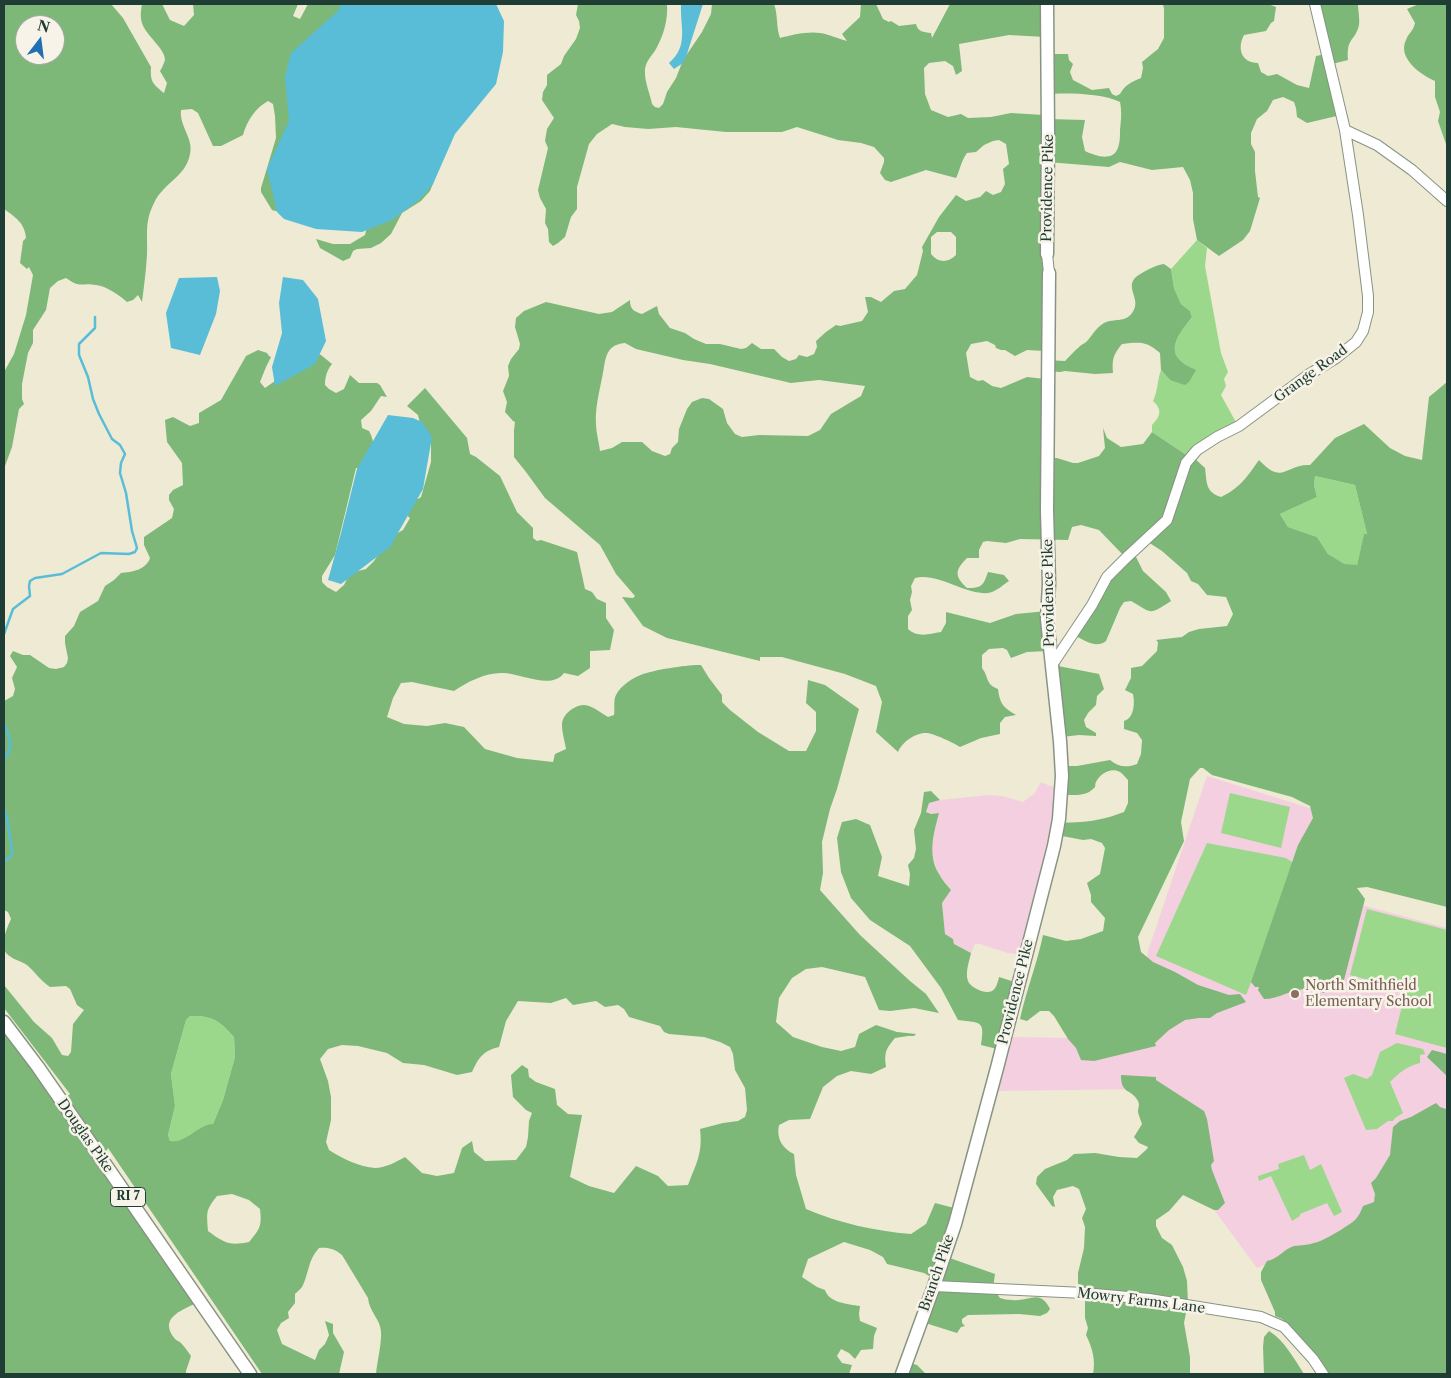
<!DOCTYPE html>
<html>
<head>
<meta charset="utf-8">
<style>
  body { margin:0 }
  #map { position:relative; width:1451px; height:1378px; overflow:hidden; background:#efead4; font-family:"Libre Caslon Text",serif }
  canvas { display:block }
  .frame { position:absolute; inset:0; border:5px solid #1f3d34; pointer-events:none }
  .north { position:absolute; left:15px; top:15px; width:50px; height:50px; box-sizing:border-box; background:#f7f3e8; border:1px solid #a1aaa0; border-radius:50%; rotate:15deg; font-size:14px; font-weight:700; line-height:20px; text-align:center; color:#1f3d34 }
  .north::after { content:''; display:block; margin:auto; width:18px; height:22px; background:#1f6fb2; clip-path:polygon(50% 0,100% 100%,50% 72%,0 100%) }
</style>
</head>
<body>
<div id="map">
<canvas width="1451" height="1378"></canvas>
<div class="frame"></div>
<div class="north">N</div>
</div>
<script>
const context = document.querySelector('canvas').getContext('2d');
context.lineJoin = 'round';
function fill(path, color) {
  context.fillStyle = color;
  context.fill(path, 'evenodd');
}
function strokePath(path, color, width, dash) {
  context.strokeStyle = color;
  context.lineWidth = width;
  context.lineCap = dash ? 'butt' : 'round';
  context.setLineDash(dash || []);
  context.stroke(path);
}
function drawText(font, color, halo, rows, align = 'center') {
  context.font = font + ' "Libre Caslon Text",serif';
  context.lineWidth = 5;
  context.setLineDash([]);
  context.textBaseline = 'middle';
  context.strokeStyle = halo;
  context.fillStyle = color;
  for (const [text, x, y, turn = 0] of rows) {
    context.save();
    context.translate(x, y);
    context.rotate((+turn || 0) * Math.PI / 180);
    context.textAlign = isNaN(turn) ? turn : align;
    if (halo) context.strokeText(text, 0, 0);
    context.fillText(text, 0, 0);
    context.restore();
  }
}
const built = new Path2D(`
  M 1207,776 L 1316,810 L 1310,891 L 1447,928 L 1447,1126 L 1365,1228 L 1257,1268 L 1167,1146 L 1145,1089 L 995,1091 L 1010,1037 L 1136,1039 L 1148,951 Z
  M 1041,782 L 1050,786 L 1061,786 L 1026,955 L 1008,953 L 980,944 L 975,944 L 971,953 L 954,944 L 953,939 L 945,934 L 942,903 L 951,890 L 938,873 L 931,851 L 938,813 L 931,814 L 926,812 L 929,803 L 940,800 L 989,795 L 1002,796 L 1023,802 L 1035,793 Z`);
const green = new Path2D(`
  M 1197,240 L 1207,248 L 1205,266 L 1221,353 L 1228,372 L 1224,379 L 1226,386 L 1221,395 L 1237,424 L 1188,456 L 1152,432 L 1152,425 C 1160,417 1163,410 1153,401 C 1158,391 1157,381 1161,370 L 1170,380 L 1195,370 C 1190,367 1183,364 1179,359 C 1167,346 1184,328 1192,317 L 1190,311 L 1181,304 L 1174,288 L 1171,269 Z
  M 1315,476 L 1355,485 L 1367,534 L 1364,535 L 1357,565 L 1344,565 L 1328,554 L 1317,537 L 1288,527 L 1280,514 L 1317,497 L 1314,485 Z
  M 1230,793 L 1290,807 L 1281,848 L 1221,833 Z
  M 1207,843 L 1286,858 L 1292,862 L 1296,870 L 1246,995 L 1156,956 Z
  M 1367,909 L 1447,930 L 1447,1048 L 1395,1034 L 1406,990 L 1350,975 Z
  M 190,1016 C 212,1015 220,1021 234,1037 L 235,1057 L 223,1100 L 213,1124 C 200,1131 184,1143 170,1141 L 168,1135 L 175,1106 L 171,1074 L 186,1020 Z
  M 1397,1043 L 1423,1049 L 1425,1054 L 1420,1055 L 1420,1063 C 1407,1066 1399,1073 1390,1082 L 1403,1113 L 1395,1118 L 1393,1121 L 1388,1121 L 1377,1129 L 1366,1130 L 1344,1078 L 1353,1074 L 1367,1079 L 1372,1075 L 1380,1052 Z
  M 1304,1155 L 1310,1170 L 1321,1164 L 1342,1212 L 1334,1216 L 1327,1203 L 1300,1214 L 1300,1216 L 1292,1221 L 1271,1176 L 1259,1181 L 1258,1176 L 1279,1169 L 1278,1164 Z`);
const forest = new Path2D(`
  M 4,4 L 111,4 L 123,18 L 151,67 C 150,82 153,84 164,93 L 167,83 L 160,71 C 162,68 164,63 165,60 C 165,48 146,36 142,23 C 140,17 141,10 142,4 L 162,4 L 170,20 L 184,26 L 194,15 L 193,4 L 298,4 L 293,16 L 300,19 L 308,4 L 495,4 L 428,159 L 434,181 L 430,191 L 421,201 L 402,213 L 391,234 L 381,243 L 371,248 L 357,249 L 353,251 L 350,258 L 343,261 L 320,248 L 316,239 L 333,244 L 350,244 L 365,235 L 367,227 L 283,213 L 272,210 L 261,192 L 261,188 L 276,138 L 275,116 L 273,104 L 268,101 C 255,108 247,121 243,135 L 221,146 L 213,146 L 198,113 L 192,109 L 181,110 C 179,126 194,139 190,154 C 186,177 164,182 154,203 C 144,223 148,235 147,255 C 146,271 144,286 142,302 L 138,295 L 133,300 L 127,302 C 119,295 106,286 96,285 C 82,282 81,289 66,278 L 58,281 L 50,288 L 46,310 L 33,330 L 33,343 L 28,353 L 22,384 L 22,399 L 24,404 L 19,409 L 12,447 L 5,466 L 4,475 L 4,372 L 14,354 L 26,315 L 33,275 L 29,267 L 27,269 L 20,263 L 23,241 L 26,238 C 25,223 15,217 4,209 ZM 25,25 L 55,25 L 55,55 L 25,55 Z
  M 578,4 L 667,4 C 668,20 664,34 656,49 C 651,57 644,63 645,73 C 645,83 650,94 652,104 L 655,107 L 659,108 L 663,104 L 667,92 L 676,78 L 683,60 L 702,32 L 711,14 L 712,4 L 774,4 C 778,14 776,27 780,38 C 791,35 808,31 820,33 C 829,34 838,39 847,41 L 842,34 L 860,17 L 861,4 L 876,4 L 883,19 L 889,22 L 891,21 L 899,26 L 916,24 C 918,32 923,32 931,33 L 932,38 L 950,4 L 1046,4 L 1045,37 L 1009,35 L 959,44 L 962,71 L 956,75 L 953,66 L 945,61 L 929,63 L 924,68 L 925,94 L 931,110 L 948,117 L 961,114 L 968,118 L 991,117 L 1011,113 L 1044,115 L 1047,119 L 1085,120 L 1082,137 L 1085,151 C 1094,155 1111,162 1117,150 C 1120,144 1120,137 1120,130 C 1121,121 1122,112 1120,102 C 1102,93 1067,93 1047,94 L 1046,54 L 1068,54 L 1069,60 L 1073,64 L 1070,72 L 1073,80 L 1092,90 L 1109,88 L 1112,94 L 1116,96 L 1120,94 C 1125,85 1131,82 1141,78 L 1143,68 L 1142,62 L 1158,49 L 1164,38 L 1164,9 L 1163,4 L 1268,4 L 1276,7 L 1274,21 L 1271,23 L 1266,31 L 1244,35 C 1237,48 1241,63 1258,63 L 1261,72 L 1268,76 L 1277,74 L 1297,85 L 1309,88 L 1316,56 L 1326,54 L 1315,4 L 1358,4 C 1358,10 1360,19 1359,25 C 1355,42 1346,37 1348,60 L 1332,64 L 1341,115 L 1307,123 L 1297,117 L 1296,108 L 1294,102 L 1283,97 L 1273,100 L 1267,111 L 1257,119 L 1251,133 L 1251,144 L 1255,152 L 1255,171 L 1258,197 L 1260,198 L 1250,231 L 1243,240 L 1219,256 L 1197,240 L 1193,219 L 1193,193 L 1190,180 L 1183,167 L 1152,170 L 1120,162 L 1109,167 L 1047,162 L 1045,351 L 1027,350 L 1015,356 L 1005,350 L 1001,350 L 996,348 L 995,345 L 987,341 L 971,344 L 966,353 L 970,377 L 978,381 L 983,380 L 992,386 L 1001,388 L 1027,377 L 1045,379 L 1046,458 L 1057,458 L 1073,463 L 1078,463 L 1099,456 L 1105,448 L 1103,428 L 1107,438 L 1121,447 L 1143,444 L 1152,432 L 1188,456 L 1193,457 L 1205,468 C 1207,482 1205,492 1221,497 C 1240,488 1247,477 1259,460 C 1283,486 1285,464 1310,465 L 1335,438 L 1364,424 L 1390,448 L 1405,456 L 1422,460 L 1429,397 L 1447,382 L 1447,907 L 1367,887 L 1357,888 L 1365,899 L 1344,980 L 1332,982 L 1329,989 L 1324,993 C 1319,992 1313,990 1308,989 C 1293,988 1279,999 1264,999 L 1258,990 L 1259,987 L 1255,987 L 1251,982 L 1298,845 L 1313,818 L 1310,806 L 1292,797 L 1212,775 L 1203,768 L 1200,768 L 1190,779 L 1181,822 L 1184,841 L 1138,937 L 1141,952 L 1153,962 L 1175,972 L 1198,985 L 1229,995 L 1240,994 L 1246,1002 L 1217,1013 L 1210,1018 L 1199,1018 L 1185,1020 L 1169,1030 L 1155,1043 L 1156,1046 L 1094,1061 L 1081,1060 L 1076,1048 L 1068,1039 L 1054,1016 L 1049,1011 L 1040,1011 L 1027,1021 L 1020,1019 C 1026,991 1037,964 1043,935 L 1066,941 L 1081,939 L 1103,931 L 1105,918 L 1091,902 L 1091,895 L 1087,883 L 1100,874 L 1105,848 L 1102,843 L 1091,839 L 1083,840 L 1057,835 L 1059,822 C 1080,824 1104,820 1124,812 L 1128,803 L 1128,780 C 1126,778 1123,774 1120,772 C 1111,767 1100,774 1096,782 C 1094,786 1097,786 1093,789 C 1085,797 1071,795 1061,794 L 1062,766 L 1077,766 L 1110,760 C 1118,767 1127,768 1137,764 L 1141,754 L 1142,740 L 1137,733 L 1124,729 L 1124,721 C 1134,718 1135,704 1133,694 L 1125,690 L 1131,678 L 1131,668 L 1142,666 L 1157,651 L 1158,642 L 1156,640 L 1182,637 L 1189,632 L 1199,629 L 1227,626 L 1233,614 L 1226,597 L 1207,595 L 1198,584 L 1191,581 L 1187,573 L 1162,551 L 1145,540 L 1133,551 L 1143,571 L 1166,592 L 1171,601 C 1149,615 1153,614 1131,601 L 1124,602 L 1120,608 L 1106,641 C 1096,649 1084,640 1074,635 L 1125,557 L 1099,530 L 1081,525 L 1072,527 L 1068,540 L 1020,539 L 1006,543 L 987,541 L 983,542 L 979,550 L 979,558 L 967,558 C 955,570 954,576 967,588 C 982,588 983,586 988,572 L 1004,575 L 1009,581 C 1004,584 998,590 992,592 C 970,599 940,572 915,578 L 911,586 L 912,592 L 910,600 L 912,610 L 908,616 L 908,629 C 918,638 929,634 941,632 L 946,623 L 946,612 L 990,623 L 1016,614 L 1047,611 L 1048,651 L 1027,652 L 1011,658 L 1007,650 L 1003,648 L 989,649 L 982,655 L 982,668 C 989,677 985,684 998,689 C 1000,704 1003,707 1016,715 L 1005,717 L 1000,723 L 1000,734 L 981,738 L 960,747 C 954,743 935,734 927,733 C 916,732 902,742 898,752 L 876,732 L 882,702 L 876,686 L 845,674 L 782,657 L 760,657 L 760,661 L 667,638 L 643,626 L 622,597 L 633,598 L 635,596 L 616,574 L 600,545 L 545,498 L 526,472 L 514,457 L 514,430 L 515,422 L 513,421 L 505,412 L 507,402 L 503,391 L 509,376 L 508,366 L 511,359 L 519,349 L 520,344 L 515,327 L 516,318 L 524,311 L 546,302 L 599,314 L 612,312 L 630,300 C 630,309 633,311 642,314 L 657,306 L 659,314 L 670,328 L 685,333 L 694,339 L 706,344 L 720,344 L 741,349 L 746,348 L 752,343 L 761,349 L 774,349 L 782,357 L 789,361 L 796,359 L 799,355 L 807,357 L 814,354 L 817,347 L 816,341 L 826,332 L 836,325 L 840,326 L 862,321 L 868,312 L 865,297 L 871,297 L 881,302 L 894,291 L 905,289 L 917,275 L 923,251 L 922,247 L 939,217 L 956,195 L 966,201 L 980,197 L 986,191 L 993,195 L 1001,192 L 1005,184 L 1003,169 L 1009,164 L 1006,144 L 999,140 L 993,141 L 984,145 L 976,152 L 967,153 C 961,161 960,170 956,178 L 926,170 L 891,182 L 885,180 L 880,173 L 884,162 L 884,158 L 874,147 L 861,143 L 838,140 L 797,127 L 782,132 L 726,132 L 676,127 L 648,129 L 625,127 L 612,124 L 597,134 L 589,144 L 577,187 L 577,209 L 571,217 L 565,237 L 558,243 L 553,246 L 549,242 L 548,229 L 545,223 L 546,209 L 540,198 L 538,190 L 548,148 L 545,141 L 547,129 L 554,118 L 542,100 L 543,92 L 547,85 L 547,75 L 561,64 L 564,56 L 576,39 L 580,28 L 579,21 L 576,15 ZM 937,232 L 951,232 L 956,237 L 956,255 C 948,263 938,263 931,254 L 931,237 ZM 625,343 L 636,349 L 683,360 L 710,364 L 791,383 L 819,380 L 865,386 L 861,396 L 831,414 L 820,430 L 808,436 L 759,435 L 742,437 L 735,434 L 727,423 L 723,409 L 709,399 L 702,398 L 692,402 L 687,409 L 679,429 L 678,442 L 672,448 L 670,454 L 665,456 L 652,451 L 642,442 L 622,442 L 612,448 L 600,451 C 599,442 596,433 596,424 C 595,409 599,393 602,378 C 606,362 603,345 625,343 ZM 1315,476 L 1355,485 L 1367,534 L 1364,534 L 1357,565 L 1344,564 L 1328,554 L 1317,537 L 1288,527 L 1280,514 L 1317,497 L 1314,485 Z
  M 1419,4 L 1447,4 L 1447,147 L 1438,121 L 1440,112 L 1435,97 L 1435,81 C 1421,75 1397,58 1406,40 C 1409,32 1413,32 1415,23 L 1407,9 Z
  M 1164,264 L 1171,269 L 1174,288 L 1181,304 L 1190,311 L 1192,317 C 1184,328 1167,346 1179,359 C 1183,364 1190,367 1196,370 L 1189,382 L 1185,385 L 1170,380 L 1161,370 L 1160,353 C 1146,341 1141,342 1122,344 C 1113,355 1112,359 1113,373 L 1095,374 L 1065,371 L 1060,372 L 1046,371 L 1046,360 L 1065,361 C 1070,356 1074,351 1079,347 C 1082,344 1086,343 1088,340 C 1093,334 1097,327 1104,323 C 1114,318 1125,323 1132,313 C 1144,298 1119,285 1142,273 C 1149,269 1156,265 1164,264 Z
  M 258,350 L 267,353 L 269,356 L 271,357 L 266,367 L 260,382 L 265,388 L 315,353 L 321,355 L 332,364 C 327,370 325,377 325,385 L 329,389 L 336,393 L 344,389 L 350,375 L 359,383 L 377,383 L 380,385 L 387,397 L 381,396 L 371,411 L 361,420 L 362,428 L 369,431 L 371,435 L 379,460 L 375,469 L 356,468 L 335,555 L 322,576 L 322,582 L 327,587 L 336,592 L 344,585 L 350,573 L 366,569 L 374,561 L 389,538 L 403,530 L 410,518 L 403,512 L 409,496 L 418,499 L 421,497 L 431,462 L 431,443 L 422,432 L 418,415 L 407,406 L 425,388 L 467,438 L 470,454 L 476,457 L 500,476 L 517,512 L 533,528 L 533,538 L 537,541 L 541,540 L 577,552 L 585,589 L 592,592 L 597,599 L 606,603 L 606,618 L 614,630 L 610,650 L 590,651 L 590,668 L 578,676 L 564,673 C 551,691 519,672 501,673 C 485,673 467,682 454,691 L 412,682 L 401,683 L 393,698 L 387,717 L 404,724 L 427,726 L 445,723 L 464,727 L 485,749 L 517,758 L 553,762 L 555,754 L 566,749 C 565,742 562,733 562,725 C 562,715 573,706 583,705 C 592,705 601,713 608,717 L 614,715 C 615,708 613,701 616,695 C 620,686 634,677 643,674 C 653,670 691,664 701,665 L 709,678 L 722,695 L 722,702 L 730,710 L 758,732 L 789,751 L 806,751 L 816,731 L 816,712 L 806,703 L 808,680 L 825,685 L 859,709 L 837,789 L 830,809 L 822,842 L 823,873 L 820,890 L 860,935 L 910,981 L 926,994 L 939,1013 L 914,1008 L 890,1011 L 879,1010 L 865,977 L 822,967 L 806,969 L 792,978 L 779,998 L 776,1022 L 793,1037 L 822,1047 L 841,1051 L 855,1047 L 859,1034 L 876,1025 L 897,1032 L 916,1034 L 914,1036 L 908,1036 L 895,1038 C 886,1049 884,1052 886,1067 L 871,1074 L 851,1071 L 837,1076 L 823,1087 L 810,1119 L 789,1120 L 779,1125 C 776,1139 783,1149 794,1154 L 796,1175 L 806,1209 C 839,1223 875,1231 911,1234 L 926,1224 L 935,1203 L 958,1209 L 944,1256 L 995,1274 L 993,1288 L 1000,1298 C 1003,1299 1008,1300 1012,1300 C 1029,1302 1040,1288 1050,1309 L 1047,1313 L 1040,1316 L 1019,1314 L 968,1315 L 962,1319 L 962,1323 L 965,1326 L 961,1327 L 957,1333 L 922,1322 L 936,1280 L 924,1273 L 887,1264 L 883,1257 L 870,1250 L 844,1242 L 808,1259 L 802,1277 L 817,1287 L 825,1290 C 829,1303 848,1304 860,1306 L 859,1314 L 860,1321 L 877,1328 L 874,1336 L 873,1349 L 861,1350 L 855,1359 L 849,1353 L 841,1349 L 837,1356 L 842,1363 L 852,1365 L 849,1374 L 376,1374 C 377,1362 382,1343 381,1331 C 380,1319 369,1311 368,1298 L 342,1255 C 335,1249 328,1247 319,1248 C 308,1260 309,1272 303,1285 C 302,1288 298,1291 295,1294 L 295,1303 L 288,1312 L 289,1318 L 281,1323 L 277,1330 L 282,1344 L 315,1360 L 319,1350 L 325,1344 L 329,1335 L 325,1321 L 333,1324 L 333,1333 L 344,1352 L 339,1374 L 262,1374 L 108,1148 L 104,1155 L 196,1303 C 181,1311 158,1318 175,1339 C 177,1341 179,1341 181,1343 C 185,1347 188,1352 191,1356 L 186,1371 L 186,1374 L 4,1374 L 4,1021 L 64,1099 L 70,1094 L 4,1008 L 4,985 L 34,1022 L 52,1038 L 62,1055 L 68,1056 L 71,1052 L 73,1024 L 84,1010 L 77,1005 L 70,989 L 66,986 L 50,987 C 41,981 35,972 27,965 C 21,961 11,959 6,953 C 0,943 7,928 11,919 L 8,912 L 4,910 L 4,701 L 13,696 L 15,689 L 12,678 L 17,667 L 10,656 L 13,651 L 23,655 L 30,655 L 49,668 L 56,669 L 64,667 L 67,663 L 68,658 L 65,643 L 65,636 L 74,626 L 80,612 L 98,601 L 105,586 L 114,580 L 121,573 C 132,572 146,570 150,558 L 144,545 L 144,537 L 172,518 L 174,509 L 169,500 L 169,495 L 173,490 L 183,485 L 182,463 L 167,442 L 165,420 L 173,417 L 190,426 L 199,423 L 199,413 L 221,400 L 246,356 ZM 566,998 L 573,1005 L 596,1001 L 605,1007 L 618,1005 L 624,1009 L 629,1017 L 660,1026 L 664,1032 L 669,1034 L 704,1037 L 720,1042 L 730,1047 L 733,1054 L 735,1070 L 745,1088 L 747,1110 L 745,1117 L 738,1121 L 723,1123 L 700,1129 C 703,1153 696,1164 688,1185 L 668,1186 L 658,1176 L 636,1166 L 614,1193 L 589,1186 L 570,1177 L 582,1115 L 568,1114 L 557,1105 L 555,1089 L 536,1082 L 529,1077 L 528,1069 L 522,1065 L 511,1075 L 513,1097 L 526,1110 L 532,1113 L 529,1121 L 528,1137 L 526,1147 L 516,1160 L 485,1161 L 474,1152 L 472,1141 L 462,1148 L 454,1173 L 437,1176 L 422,1173 L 405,1157 C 396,1162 385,1168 375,1168 C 360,1167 341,1158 329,1150 L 326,1142 L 331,1120 L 331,1097 L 328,1081 L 320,1059 L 328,1049 L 342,1045 L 358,1046 L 387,1053 L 403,1063 L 424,1065 L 457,1075 L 472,1072 C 479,1057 483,1051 499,1047 L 506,1021 L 518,1001 L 551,1003 ZM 190,1016 C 212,1015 220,1021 234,1037 L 235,1057 L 223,1100 L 213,1124 C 197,1125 188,1143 170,1141 L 168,1135 L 175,1106 L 171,1074 L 186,1020 ZM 232,1194 L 249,1200 L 260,1209 C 262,1226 260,1229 249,1242 C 230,1246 224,1243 208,1231 C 207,1212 205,1211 217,1196 Z
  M 1053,665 L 1099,674 L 1104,689 L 1097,696 L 1096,705 L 1088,713 L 1084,720 L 1086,727 L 1096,733 L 1096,736 L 1079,735 L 1062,737 Z
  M 931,791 L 940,800 L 929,803 L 926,812 L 931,814 L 939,813 C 934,833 927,854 939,874 C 942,880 947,885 951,890 L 942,903 L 945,934 L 953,939 L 954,944 L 971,953 C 969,962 965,973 968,981 C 970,987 985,995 992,991 C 996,989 998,982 999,977 L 1018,983 L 1001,1050 L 981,1045 C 985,1020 981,1023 958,1020 L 941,988 L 910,946 L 870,920 L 851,898 L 841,872 L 837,838 L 842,822 L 856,819 L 870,825 L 882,857 L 878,876 L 909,886 L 910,874 L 908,865 L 914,858 L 916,849 L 914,830 L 921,813 L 924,792 Z
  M 1432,1050 L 1447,1054 L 1447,1076 L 1427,1057 Z
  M 1121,1075 L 1156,1077 L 1156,1080 L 1204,1111 L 1207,1119 L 1214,1161 L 1211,1165 L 1212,1170 L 1225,1203 L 1218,1210 L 1214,1210 L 1183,1195 L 1169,1211 L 1156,1220 L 1156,1226 L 1162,1238 L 1172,1245 L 1183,1267 L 1187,1281 L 1188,1303 L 1184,1323 L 1190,1357 L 1190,1374 L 1093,1374 C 1096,1360 1092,1347 1086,1335 L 1088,1328 L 1085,1318 L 1085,1298 L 1078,1289 L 1078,1273 L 1084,1248 L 1085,1227 L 1082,1218 L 1086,1209 L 1079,1189 L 1073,1186 L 1057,1190 L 1053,1197 L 1055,1207 L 1052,1206 L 1036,1184 L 1037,1177 L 1045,1169 L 1067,1160 L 1074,1154 L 1095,1153 L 1119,1157 L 1137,1158 L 1147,1149 L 1148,1147 L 1139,1143 L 1134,1137 L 1142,1124 C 1141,1121 1139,1116 1138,1112 C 1138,1107 1140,1106 1138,1101 C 1131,1088 1121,1095 1121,1075 Z
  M 1436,1103 L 1440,1107 L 1446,1109 L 1447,1108 L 1447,1374 L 1325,1374 L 1289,1326 L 1282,1319 L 1275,1316 L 1275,1312 L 1261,1280 L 1261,1272 L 1267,1261 C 1278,1259 1284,1249 1294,1246 C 1301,1245 1308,1245 1314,1243 C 1324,1241 1348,1226 1355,1220 C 1359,1216 1361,1211 1363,1206 L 1374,1202 L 1375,1194 L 1371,1183 L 1376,1178 L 1390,1155 L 1393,1127 L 1400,1121 L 1411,1117 Z
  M 1269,1331 C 1285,1341 1294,1359 1304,1374 L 1264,1374 L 1263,1347 L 1264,1337 Z
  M 906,1362 L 917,1365 L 926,1374 L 902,1374 Z`);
const water = new Path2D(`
  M 340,4 L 496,4 L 504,21 L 503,52 L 496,84 L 455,134 L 433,184 L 420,199 L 392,220 L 362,232 L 316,229 L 284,219 L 277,212 L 267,169 L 289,121 L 285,77 L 291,53 L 339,10 Z
  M 681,4 L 703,4 L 686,57 L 683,63 L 674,69 L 669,63 C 689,46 680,27 681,4 Z
  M 217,277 L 220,291 L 216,314 L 200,355 L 171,348 L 166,313 L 179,278 Z
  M 283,277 L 303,280 L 318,299 L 326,341 L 315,364 L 275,386 L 272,367 L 282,333 L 279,303 Z
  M 388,415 L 413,418 L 422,422 L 432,437 L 423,489 L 390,547 L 341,584 L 328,580 L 341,533 L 357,469 Z`);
const stream = new Path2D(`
  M 4,634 L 13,609 L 30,596 L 29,586 L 30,581 L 35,578 L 62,574 L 101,553 L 129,554 L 135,552 L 137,548 L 132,531 L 126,493 L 120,473 L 121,463 L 125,454 L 120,445 L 112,439 L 99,414 L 93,399 L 88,377 L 79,355 L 79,344 L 95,328 L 95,317
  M 4,723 C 9,736 15,747 4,759
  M 4,810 L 7,818 L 12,851 L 11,856 L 4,862
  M 4,1170 L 4,1175`);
const minor = new Path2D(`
  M 1345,130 L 1377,145 L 1412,170 L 1447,201
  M 1047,254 L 1049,273
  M 1052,665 L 1092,605 L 1107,577 L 1127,557 L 1167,520 L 1186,463 L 1197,450 L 1217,437 L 1239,426 L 1308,375 L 1336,358 L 1356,342 L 1363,331 L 1368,312 L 1368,296 L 1358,215 L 1345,130 L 1315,4
  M 934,1286 L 1084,1293 L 1149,1299 L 1261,1317 L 1284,1327 L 1313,1359 L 1323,1374`);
const major = new Path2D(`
  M 1047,254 L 1048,133 L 1047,4
  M 4,1022 L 38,1067 L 65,1106 L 250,1374
  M 902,1374 L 934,1286 L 955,1224 L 997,1068 L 1054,846 L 1059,819 L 1062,776 L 1060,741 L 1047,619 L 1049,584 L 1047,510 L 1049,273`);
const markers = [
  [1295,994,5,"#8d6e63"]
];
const shields = [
  [128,1197,35]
];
const shieldNames = [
  ["RI 7",128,1197]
];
const streetNames = [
  ["Providence Pike",1048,188,-89],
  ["Grange Road",1311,374,-36],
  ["Providence Pike",1049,593,-91],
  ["Providence Pike",1016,992,-76],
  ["Douglas Pike",85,1136,55],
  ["Branch Pike",937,1273,-71],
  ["Mowry Farms Lane",1141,1301,7]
];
const educationNames = [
  ["North Smithfield",1305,986],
  ["Elementary School",1305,1002]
];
fill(built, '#f3cfdf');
fill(green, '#9cd88c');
fill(forest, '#7db878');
fill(water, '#59bdd7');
strokePath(stream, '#59bdd7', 2.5);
strokePath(minor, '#879484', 12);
strokePath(major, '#879484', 15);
strokePath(minor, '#fff', 10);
strokePath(major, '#fff', 12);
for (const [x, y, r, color] of markers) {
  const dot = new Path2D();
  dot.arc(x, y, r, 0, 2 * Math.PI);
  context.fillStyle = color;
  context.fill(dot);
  strokePath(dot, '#f7f3e8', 2);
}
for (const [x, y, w] of shields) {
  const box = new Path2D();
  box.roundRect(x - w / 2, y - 9.5, w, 19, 4);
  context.fillStyle = '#f7f3e8';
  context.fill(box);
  strokePath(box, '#1f3d34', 1);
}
drawText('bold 12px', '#1f3d34', null, shieldNames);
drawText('14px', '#1f3d34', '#f7f3e8', streetNames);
drawText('14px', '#785e54', '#f7f3e8', educationNames, 'left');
</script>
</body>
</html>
